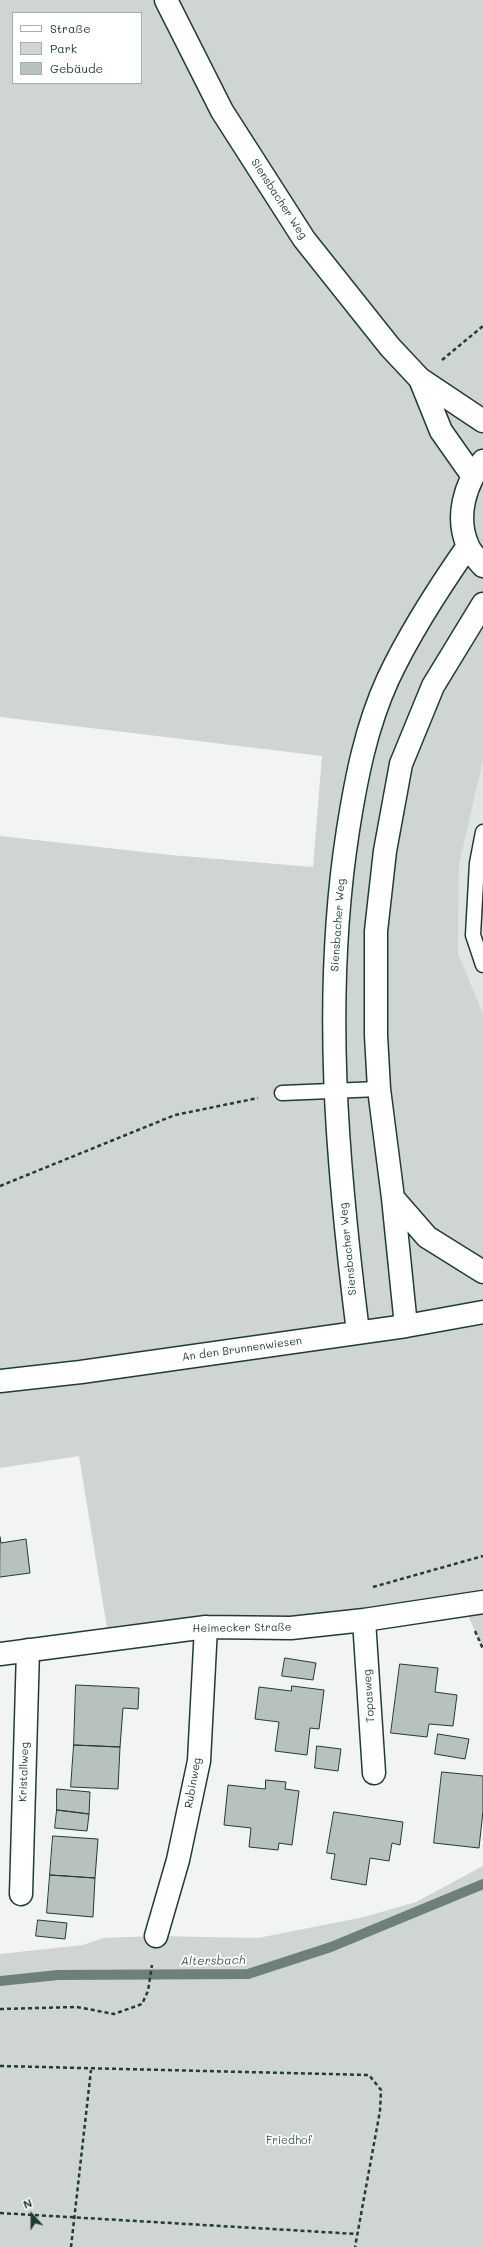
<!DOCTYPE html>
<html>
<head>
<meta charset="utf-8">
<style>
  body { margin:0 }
  #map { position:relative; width:483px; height:2247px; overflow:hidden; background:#f2f3f3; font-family:Mali,sans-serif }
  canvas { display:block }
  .legend { position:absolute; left:12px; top:12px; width:130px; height:72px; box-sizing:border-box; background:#fff; border:1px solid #a5b1ae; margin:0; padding:5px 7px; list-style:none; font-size:12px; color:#1f3d34 }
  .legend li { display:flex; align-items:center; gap:8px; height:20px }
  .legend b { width:20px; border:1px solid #a5b1ae }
  .north { position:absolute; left:12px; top:2195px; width:40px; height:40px; -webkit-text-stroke:3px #fff; paint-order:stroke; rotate:339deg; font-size:11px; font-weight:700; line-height:16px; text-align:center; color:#1f3d34 }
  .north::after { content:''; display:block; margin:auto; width:14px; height:18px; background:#1f3d34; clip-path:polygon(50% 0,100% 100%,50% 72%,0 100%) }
</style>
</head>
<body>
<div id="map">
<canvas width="483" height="2247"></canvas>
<ul class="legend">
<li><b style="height:5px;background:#fff"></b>Straße</li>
<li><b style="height:11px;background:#ced5d3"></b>Park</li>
<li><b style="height:11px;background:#b7c1bd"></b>Gebäude</li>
</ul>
<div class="north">N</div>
</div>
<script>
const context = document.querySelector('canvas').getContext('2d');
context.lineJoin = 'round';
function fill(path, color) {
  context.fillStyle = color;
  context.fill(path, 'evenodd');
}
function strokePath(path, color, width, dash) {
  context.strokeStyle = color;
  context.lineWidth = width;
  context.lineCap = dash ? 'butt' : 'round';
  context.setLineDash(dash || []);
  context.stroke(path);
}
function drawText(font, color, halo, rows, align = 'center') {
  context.font = font + ' Mali,sans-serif';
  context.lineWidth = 3.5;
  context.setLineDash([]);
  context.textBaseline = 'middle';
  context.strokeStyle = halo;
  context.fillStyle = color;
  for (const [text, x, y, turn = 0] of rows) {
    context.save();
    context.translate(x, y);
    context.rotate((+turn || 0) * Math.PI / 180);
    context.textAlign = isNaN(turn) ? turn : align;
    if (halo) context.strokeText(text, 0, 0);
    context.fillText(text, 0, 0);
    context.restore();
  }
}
const built = new Path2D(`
  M 483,760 L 483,1014 L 458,953 L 459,865 Z`);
const green = new Path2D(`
  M 0,0 L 483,0 L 483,760 L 459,865 L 458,953 L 483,1014 L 483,1649 L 464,1606 L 109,1640 L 79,1456 L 0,1468 L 0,836 L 170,855 L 313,867 L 322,756 L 0,717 ZM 13,13 L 141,13 L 141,83 L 13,83 Z
  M 483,1866 L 483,2247 L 0,2247 L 0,1954 L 83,1945 L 103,1938 L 156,1936 L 258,1938 L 364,1917 L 416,1902 Z`);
const stream = new Path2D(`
  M 0,1981 L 58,1975 L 248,1974 L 331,1947 L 483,1884`);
const building = new Path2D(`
  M 0,1537 L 1,1543 L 26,1539 L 30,1573 L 0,1577 Z
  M 285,1658 L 316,1663 L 313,1680 L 282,1676 Z
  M 400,1664 L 438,1668 L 435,1692 L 457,1695 L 453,1726 L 429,1724 L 427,1737 L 391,1733 Z
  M 76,1685 L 139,1688 L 138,1709 L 123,1708 L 120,1747 L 74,1745 Z
  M 292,1686 L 324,1690 L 319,1729 L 310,1728 L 307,1755 L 275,1751 L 279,1722 L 255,1719 L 259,1687 L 291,1691 Z
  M 438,1734 L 469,1739 L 465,1759 L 435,1754 Z
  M 74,1745 L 120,1747 L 118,1789 L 71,1787 Z
  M 317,1746 L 341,1749 L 338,1771 L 315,1768 Z
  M 442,1772 L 483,1776 L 483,1811 L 479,1848 L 434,1843 Z
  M 266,1780 L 286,1782 L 285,1789 L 299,1791 L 292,1845 L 279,1843 L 278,1850 L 249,1847 L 251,1828 L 224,1825 L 228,1785 L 265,1789 Z
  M 57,1789 L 90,1792 L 89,1814 L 57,1810 Z
  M 57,1810 L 89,1814 L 87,1831 L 55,1828 Z
  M 334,1812 L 403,1822 L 400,1845 L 392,1843 L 389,1861 L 370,1858 L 366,1885 L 331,1879 L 335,1854 L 327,1853 Z
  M 53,1836 L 98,1839 L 95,1878 L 50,1875 Z
  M 50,1875 L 95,1878 L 93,1917 L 47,1913 Z
  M 38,1920 L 67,1923 L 65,1939 L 36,1936 Z`);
const path = new Path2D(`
  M 442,360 L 483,326
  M 0,1186 L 175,1115 L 258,1098
  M 373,1587 L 483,1556
  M 475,1631 L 483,1649
  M 0,2009 L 77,2007 L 114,2014 L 142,2004 L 148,1991 L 152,1965
  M 0,2066 L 369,2075 L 381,2090 L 380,2111 L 355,2247
  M 0,2213 L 357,2234
  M 71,2247 L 91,2070`);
const service = new Path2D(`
  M 483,832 L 477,863 L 473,935 L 483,965
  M 282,1093 L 379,1089`);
const minor = new Path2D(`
  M 364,1620 L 374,1773
  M 0,1654 L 206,1627 L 291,1628 L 364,1620 L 483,1602
  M 21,1894 L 28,1650
  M 156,1936 L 178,1860 L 199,1761 L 206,1627`);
const tertiary = new Path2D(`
  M 166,0 L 222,111 L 304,239 L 390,347 L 420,379 L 483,421
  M 420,379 L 441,431 L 472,475
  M 483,461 C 465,484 455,517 468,546 C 471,553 478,560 483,566
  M 393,1198 L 427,1237 L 483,1272
  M 406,1326 L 393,1198 L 379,1089 L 376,1035 L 376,931 L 385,851 L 401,764 L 433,686 L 483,604
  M 358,1332 C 337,1165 322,997 348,830 C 356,779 366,727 388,679 C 410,632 438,589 468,546
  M 0,1381 L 81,1372 L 406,1326 L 483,1312`);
const streetNames = [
  ["Siensbacher Weg",279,199,57],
  ["Siensbacher Weg",338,925,-86],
  ["Siensbacher Weg",348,1249,-96],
  ["An den Brunnenwiesen",242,1349,-8],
  ["Heimecker Straße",242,1628,-1],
  ["Topasweg",369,1696,-94],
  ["Kristallweg",24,1772,-88],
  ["Rubinweg",193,1783,-80]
];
const parkNames = [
  ["Friedhof",289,2141]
];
const waterNames = [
  ["Altersbach",213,1961,-1]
];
fill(built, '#e0e4e3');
fill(green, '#ced5d3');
strokePath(stream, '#6d807b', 10);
fill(building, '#b7c1bd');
strokePath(building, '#1f3d34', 1);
strokePath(service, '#1f3d34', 17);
strokePath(minor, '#1f3d34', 25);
strokePath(tertiary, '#1f3d34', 25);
strokePath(path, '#1f3d34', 2.5, [4, 3]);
strokePath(service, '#fff', 14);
strokePath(minor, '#fff', 22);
strokePath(tertiary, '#fff', 22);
drawText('11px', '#1f3d34', '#fff', streetNames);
drawText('11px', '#425b54', '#fff', parkNames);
drawText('italic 12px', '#465f57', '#fff', waterNames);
</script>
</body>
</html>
